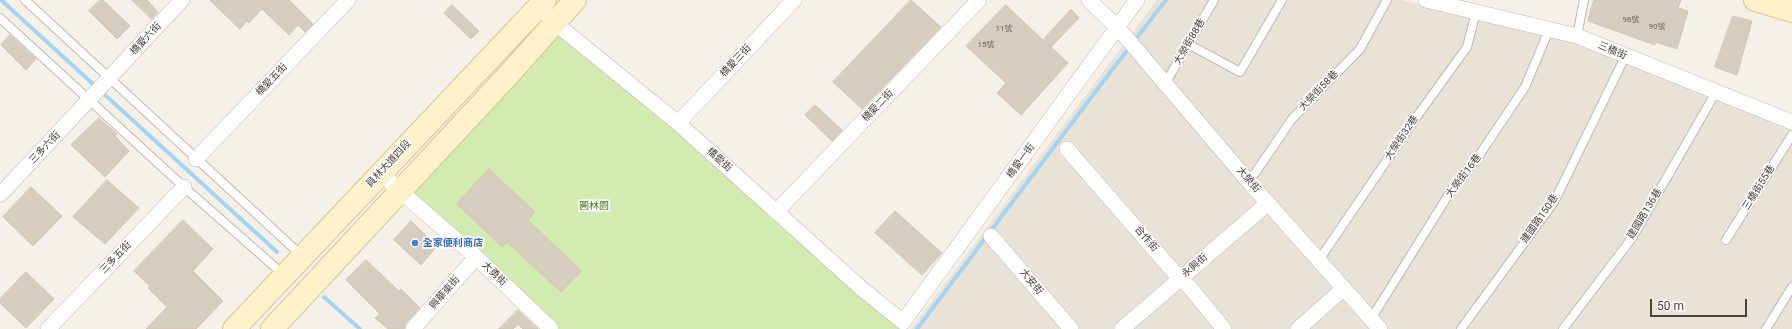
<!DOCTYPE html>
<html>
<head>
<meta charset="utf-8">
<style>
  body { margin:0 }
  #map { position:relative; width:1792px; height:329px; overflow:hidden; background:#f5f1e9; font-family:Roboto,sans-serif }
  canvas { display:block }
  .scale { position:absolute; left:1650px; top:299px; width:97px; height:18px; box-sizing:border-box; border:2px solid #494237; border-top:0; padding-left:5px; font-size:12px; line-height:14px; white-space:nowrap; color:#494237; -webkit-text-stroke:3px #fff; paint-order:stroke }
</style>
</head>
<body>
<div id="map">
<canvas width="1792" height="329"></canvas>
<div class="scale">50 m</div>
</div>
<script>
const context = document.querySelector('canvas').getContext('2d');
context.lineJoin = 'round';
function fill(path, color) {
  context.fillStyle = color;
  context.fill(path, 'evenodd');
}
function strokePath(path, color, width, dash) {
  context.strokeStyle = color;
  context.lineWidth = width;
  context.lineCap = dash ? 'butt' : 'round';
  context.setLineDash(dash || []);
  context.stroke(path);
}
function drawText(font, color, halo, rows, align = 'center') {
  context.font = font + ' Roboto,"Noto Sans TC",sans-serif';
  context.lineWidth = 3.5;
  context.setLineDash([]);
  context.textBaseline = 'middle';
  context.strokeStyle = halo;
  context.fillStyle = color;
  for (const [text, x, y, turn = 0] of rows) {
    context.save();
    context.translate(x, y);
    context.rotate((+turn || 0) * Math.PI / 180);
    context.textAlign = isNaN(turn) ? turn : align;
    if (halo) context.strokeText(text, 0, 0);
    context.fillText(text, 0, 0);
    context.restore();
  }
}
const residential = new Path2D(`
  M 1157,0 L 1402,0 L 1574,42 L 1792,129 L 1792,329 L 911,329 Z`);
const green = new Path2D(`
  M 555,23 L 903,322 L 898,329 L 551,329 L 400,191 Z`);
const stream = new Path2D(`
  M 1,0 L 277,252
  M 324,297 L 360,329
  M 917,329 L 1102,83 L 1166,0`);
const building = new Path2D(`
  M 100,0 L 103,0 L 130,26 L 117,39 L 89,11 Z
  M 132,0 L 147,0 L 158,12 L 152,19 Z
  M 210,0 L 289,0 L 313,24 L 305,32 L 298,25 L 289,35 L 262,9 L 249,23 L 247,21 L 240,29 Z
  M 911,0 L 941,27 L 862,109 L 833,82 Z
  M 1594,0 L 1681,0 L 1678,8 L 1688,11 L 1677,49 L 1655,42 L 1655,45 L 1588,21 Z
  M 452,5 L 479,31 L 471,39 L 444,13 Z
  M 1006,5 L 1043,40 L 1071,9 L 1079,18 L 1051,47 L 1068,63 L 1021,115 L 997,93 L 1006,83 L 966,46 Z
  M 1733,16 L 1752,21 L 1737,75 L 1715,67 Z
  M 10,35 L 36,59 L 26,70 L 1,45 Z
  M 815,105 L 842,130 L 832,141 L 805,115 Z
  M 99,118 L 117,134 L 115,136 L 129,151 L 105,177 L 71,145 Z
  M 489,169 L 535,212 L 528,220 L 581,271 L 561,292 L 507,242 L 502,247 L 457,204 Z
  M 107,180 L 139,208 L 105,244 L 73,217 Z
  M 31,187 L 62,216 L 33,246 L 3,217 Z
  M 895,211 L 942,253 L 922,275 L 875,233 Z
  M 183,220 L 213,249 L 193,271 L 223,301 L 196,329 L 146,329 L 167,307 L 148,288 L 150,286 L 134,271 Z
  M 411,221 L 437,246 L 421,265 L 394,240 Z
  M 366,260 L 399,291 L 401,289 L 420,308 L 406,323 L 404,329 L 388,329 L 375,318 L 380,314 L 346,280 Z
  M 26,272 L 54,299 L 26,328 L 0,303 L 0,299 Z
  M 518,310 L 538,329 L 523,329 L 518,324 L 513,329 L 499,329 Z`);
const service = new Path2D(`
  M 25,0 L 302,256
  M 0,18 L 184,187 L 284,275
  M 1577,36 L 1584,0
  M 1188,44 L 1240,72 L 1282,0
  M 1165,84 L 1214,0
  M 1249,182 L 1292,119 L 1360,49 L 1387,0
  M 1726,240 L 1792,135
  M 1319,260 L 1415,119 L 1467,47 L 1476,12
  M 1371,319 L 1454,186 L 1478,157 L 1525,87 L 1549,30
  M 1461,329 L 1554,202 L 1625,57
  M 1563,329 L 1632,238 L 1716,92
  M 1766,329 L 1792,287`);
const minor = new Path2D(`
  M 1089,0 L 1118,28 L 1249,182 L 1380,329
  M 1426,0 L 1577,36 L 1792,122
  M 548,15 L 555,23 L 678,123 L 861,288 L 903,322 L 1137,0
  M 678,123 L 794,0
  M 1067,149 L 1180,279 L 1188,285 L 1224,329
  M 196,159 L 348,0
  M 381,173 L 400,191 L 476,257 L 551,329
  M 0,195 L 182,0
  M 776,212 L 979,0
  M 991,236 L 1071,329
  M 48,329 L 184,187
  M 413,329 L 476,257
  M 1122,329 L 1268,203
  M 1298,329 L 1344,288`);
const secondary = new Path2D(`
  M 1755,0 L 1792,11
  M 234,329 L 545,0
  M 272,329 L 511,72 L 575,0`);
const markers = [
  [415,243,4,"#3f7fe0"]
];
const numberNames = [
  ["96號",1631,20],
  ["90號",1657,27],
  ["11號",1004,29],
  ["15號",986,45]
];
const streetNames = [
  ["橋愛六街",146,39,-47],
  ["大榮街88巷",1190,42,-60],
  ["三橋街",1612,51,23],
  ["橋愛三街",736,61,-47],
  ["橋愛五街",272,80,-46],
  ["大榮街58巷",1319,91,-46],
  ["橋愛二街",878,106,-46],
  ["大榮街32巷",1402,138,-56],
  ["三多六街",45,148,-47],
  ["橋愛街",719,160,42],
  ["橋愛一街",1021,161,-54],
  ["員林大道四段",389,164,-47],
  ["大榮街16巷",1464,176,-53],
  ["大榮街",1248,180,49],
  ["三橋街55巷",1759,188,-58],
  ["建國路136巷",1645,214,-59],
  ["建國路150巷",1540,219,-55],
  ["合作街",1146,239,49],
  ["三多五街",116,258,-46],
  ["永興街",1195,266,-41],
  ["大勇街",494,274,44],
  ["大安街",1031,282,50],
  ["興華東街",445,293,-49]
];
const parkNames = [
  ["圓林園",594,206]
];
const shopNames = [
  ["全家便利商店",423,243]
];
fill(residential, '#e9e3d7');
fill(green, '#d2ebb0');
strokePath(stream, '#a3d4f4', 4);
fill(building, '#d7cdbe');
strokePath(building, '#d3c5b1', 1);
strokePath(service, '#c1b9ab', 10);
strokePath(minor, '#c1b9ab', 16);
strokePath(secondary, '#d7c597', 24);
strokePath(service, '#fff', 8);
strokePath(minor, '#fff', 15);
strokePath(secondary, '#fff1c9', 22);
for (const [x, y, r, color] of markers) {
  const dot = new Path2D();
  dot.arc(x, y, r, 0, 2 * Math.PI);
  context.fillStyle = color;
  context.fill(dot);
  strokePath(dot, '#fff', 1.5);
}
drawText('8px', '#6c6559', null, numberNames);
drawText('10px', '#494237', '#fff', streetNames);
drawText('10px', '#497f26', '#fff', parkNames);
drawText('bold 10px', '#366cbe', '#fff', shopNames, 'left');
</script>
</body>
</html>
